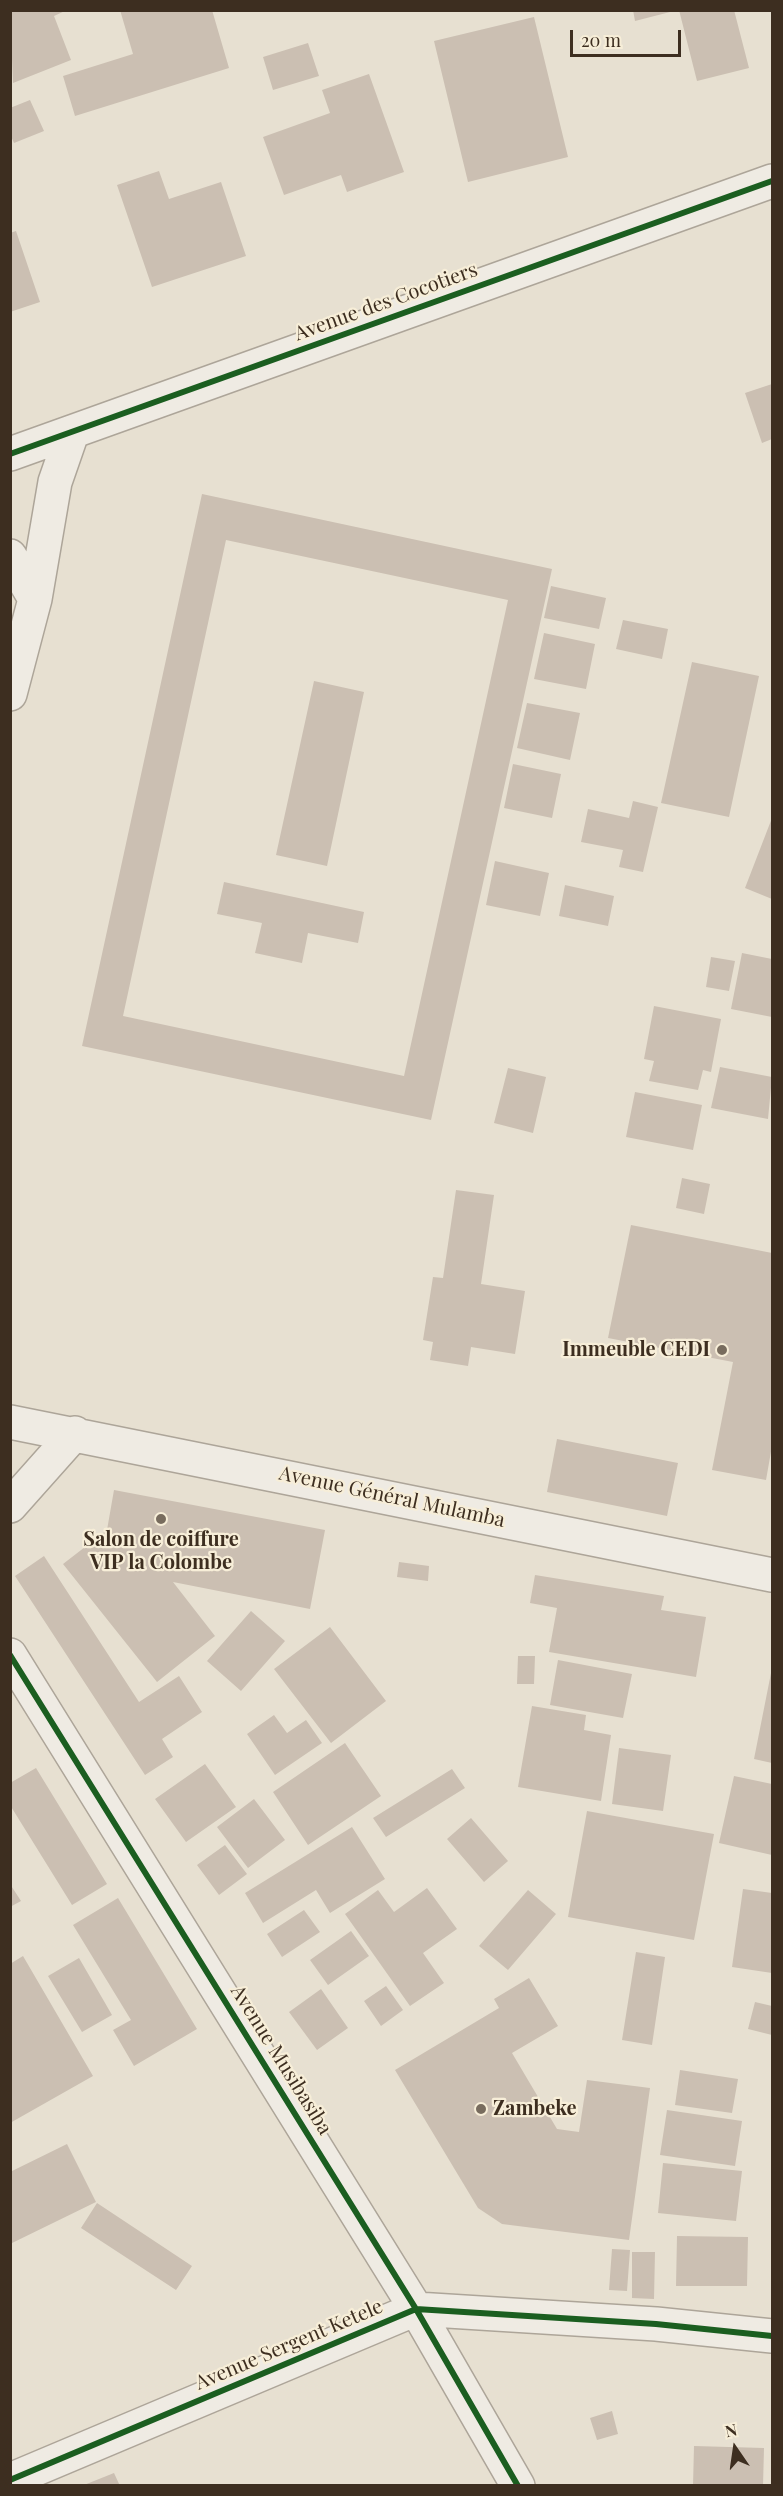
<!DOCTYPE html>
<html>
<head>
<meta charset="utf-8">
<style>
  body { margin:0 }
  #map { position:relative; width:783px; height:2496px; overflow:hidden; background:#e7e0d1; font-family:"Playfair Display",serif }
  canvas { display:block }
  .frame { position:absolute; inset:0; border:12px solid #3d2e20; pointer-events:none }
  .north { position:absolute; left:705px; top:2418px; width:60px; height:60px; -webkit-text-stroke:4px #f7eed8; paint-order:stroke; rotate:347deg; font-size:16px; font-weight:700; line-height:24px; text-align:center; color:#3d2e20 }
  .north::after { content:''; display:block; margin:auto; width:21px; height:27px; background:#3d2e20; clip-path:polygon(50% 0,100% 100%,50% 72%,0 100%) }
  .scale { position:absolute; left:570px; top:30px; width:111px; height:27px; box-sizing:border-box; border:3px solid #3d2e20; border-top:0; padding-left:8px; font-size:18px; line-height:21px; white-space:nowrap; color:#3d2e20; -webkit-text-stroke:4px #f7eed8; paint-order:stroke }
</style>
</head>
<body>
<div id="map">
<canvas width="783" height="2496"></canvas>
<div class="frame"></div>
<div class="north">N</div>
<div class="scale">20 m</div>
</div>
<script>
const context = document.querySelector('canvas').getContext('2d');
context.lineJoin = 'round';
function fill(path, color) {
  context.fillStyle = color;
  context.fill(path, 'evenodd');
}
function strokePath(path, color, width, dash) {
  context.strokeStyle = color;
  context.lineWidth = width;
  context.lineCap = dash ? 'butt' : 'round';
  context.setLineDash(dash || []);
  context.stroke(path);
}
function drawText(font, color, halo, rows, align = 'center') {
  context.font = font + ' "Playfair Display",serif';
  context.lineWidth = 4.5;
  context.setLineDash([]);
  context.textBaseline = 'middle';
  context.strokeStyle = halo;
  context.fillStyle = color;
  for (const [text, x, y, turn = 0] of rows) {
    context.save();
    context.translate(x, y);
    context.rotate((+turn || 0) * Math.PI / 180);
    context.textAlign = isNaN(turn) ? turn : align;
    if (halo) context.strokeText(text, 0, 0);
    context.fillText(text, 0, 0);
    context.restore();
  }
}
const building = new Path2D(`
  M 10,10 L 67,10 L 54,16 L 71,60 L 13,83 Z
  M 120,10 L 212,10 L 229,68 L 75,116 L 63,76 L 133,54 Z
  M 633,10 L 674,10 L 674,11 L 635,21 Z
  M 679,10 L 734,10 L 749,68 L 697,81 Z
  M 534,17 L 568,157 L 468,182 L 434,41 Z
  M 308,43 L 319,76 L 273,90 L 263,57 Z
  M 369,74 L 404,172 L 347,192 L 341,175 L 284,195 L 263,137 L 330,113 L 322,90 Z
  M 30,100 L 44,131 L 14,143 L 10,134 L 10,108 Z
  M 159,171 L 169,199 L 221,182 L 246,256 L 152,287 L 117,185 Z
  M 16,231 L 40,302 L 10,312 L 10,233 Z
  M 772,384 L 772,439 L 762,443 L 745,393 Z
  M 202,494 L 552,569 L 431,1120 L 82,1046 ZM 226,540 L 508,600 L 404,1076 L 123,1016 Z
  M 551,586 L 606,598 L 599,629 L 544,618 Z
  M 623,620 L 668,629 L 662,659 L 616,649 Z
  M 544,633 L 595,644 L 586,689 L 534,679 Z
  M 692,662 L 759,676 L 729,817 L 661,803 Z
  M 314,681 L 364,692 L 327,866 L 276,855 Z
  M 527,703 L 580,713 L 570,760 L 517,748 Z
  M 513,764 L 561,774 L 552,818 L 504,808 Z
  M 633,801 L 658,807 L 643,872 L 619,867 L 623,850 L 581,842 L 588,809 L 629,818 Z
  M 772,818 L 772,899 L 745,888 Z
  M 495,861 L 549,873 L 540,916 L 486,905 Z
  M 224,882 L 364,912 L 358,943 L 308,933 L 302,963 L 255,953 L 262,923 L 217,914 Z
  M 565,885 L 614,896 L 608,926 L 559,916 Z
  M 742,953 L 772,959 L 772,1017 L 731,1009 Z
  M 711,957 L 735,961 L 729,991 L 706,987 Z
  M 654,1006 L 721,1019 L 711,1072 L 703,1070 L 698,1090 L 649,1081 L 654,1061 L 644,1059 Z
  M 720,1067 L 772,1077 L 768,1119 L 711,1108 Z
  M 508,1068 L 546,1077 L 533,1133 L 494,1123 Z
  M 635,1092 L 702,1105 L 693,1150 L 626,1137 Z
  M 682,1178 L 710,1184 L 704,1214 L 676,1208 Z
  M 456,1190 L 494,1195 L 481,1284 L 525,1291 L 515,1354 L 471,1347 L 468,1366 L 430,1360 L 433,1342 L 423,1340 L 433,1277 L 443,1278 Z
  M 631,1225 L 772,1253 L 772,1446 L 766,1480 L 712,1470 L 733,1362 L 608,1338 Z
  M 557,1439 L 678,1463 L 667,1516 L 547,1492 Z
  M 114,1490 L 325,1530 L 310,1609 L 173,1582 L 215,1636 L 157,1682 L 63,1564 L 107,1530 Z
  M 44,1556 L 139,1702 L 179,1676 L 202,1712 L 162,1739 L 173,1757 L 145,1775 L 15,1576 Z
  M 399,1562 L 429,1566 L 428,1581 L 397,1577 Z
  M 535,1575 L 664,1596 L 661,1610 L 706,1617 L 696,1677 L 549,1652 L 557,1608 L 530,1603 Z
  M 251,1611 L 285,1641 L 241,1691 L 207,1661 Z
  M 330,1627 L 386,1701 L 331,1743 L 274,1669 Z
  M 518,1656 L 535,1656 L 534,1684 L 517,1684 Z
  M 558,1660 L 632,1674 L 623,1718 L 550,1705 Z
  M 771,1673 L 772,1673 L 772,1763 L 754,1759 Z
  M 532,1706 L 586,1715 L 584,1730 L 611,1735 L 601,1801 L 518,1787 Z
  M 274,1715 L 287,1733 L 306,1720 L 322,1743 L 275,1775 L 247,1734 Z
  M 345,1743 L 381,1796 L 308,1845 L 273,1792 Z
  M 619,1748 L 671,1755 L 663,1811 L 612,1804 Z
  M 205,1764 L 236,1807 L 186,1842 L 155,1799 Z
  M 36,1768 L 107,1884 L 72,1905 L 10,1805 L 10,1783 Z
  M 452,1769 L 465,1788 L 386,1837 L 373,1818 Z
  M 734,1776 L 772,1784 L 772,1855 L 719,1843 Z
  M 254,1799 L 285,1840 L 248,1868 L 217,1827 Z
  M 587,1811 L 714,1834 L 694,1940 L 568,1917 Z
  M 471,1818 L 508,1861 L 484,1882 L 447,1839 Z
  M 352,1827 L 385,1879 L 330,1913 L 316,1890 L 263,1923 L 245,1893 Z
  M 225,1845 L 247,1874 L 219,1895 L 197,1865 Z
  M 10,1884 L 21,1901 L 10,1907 Z
  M 427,1888 L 457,1929 L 423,1953 L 444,1983 L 410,2006 L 345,1914 L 378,1890 L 394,1912 Z
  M 743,1889 L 772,1893 L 772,1973 L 732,1967 Z
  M 528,1890 L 556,1914 L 508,1970 L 479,1946 Z
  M 118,1898 L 197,2029 L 134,2066 L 113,2030 L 131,2020 L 73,1925 Z
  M 304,1910 L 320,1932 L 282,1957 L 267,1934 Z
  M 351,1931 L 369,1956 L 328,1985 L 310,1960 Z
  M 636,1952 L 665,1957 L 652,2045 L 622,2040 Z
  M 23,1956 L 93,2076 L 10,2123 L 10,1964 Z
  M 79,1958 L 112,2015 L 82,2032 L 48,1976 Z
  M 529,1978 L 558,2026 L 512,2053 L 557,2129 L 579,2132 L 587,2080 L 650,2088 L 629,2240 L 502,2224 L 478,2208 L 395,2070 L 499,2008 L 494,1999 Z
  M 386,1986 L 403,2010 L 381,2026 L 364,2001 Z
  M 321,1989 L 348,2028 L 317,2050 L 289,2012 Z
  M 755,2002 L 772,2006 L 772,2035 L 748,2029 Z
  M 680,2070 L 738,2079 L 732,2113 L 675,2105 Z
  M 667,2110 L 742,2121 L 735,2166 L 660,2155 Z
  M 67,2144 L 96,2202 L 10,2244 L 10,2172 Z
  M 663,2163 L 742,2171 L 736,2221 L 658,2213 Z
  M 97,2203 L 192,2266 L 176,2290 L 81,2228 Z
  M 677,2236 L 748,2237 L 747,2286 L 676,2286 Z
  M 612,2249 L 630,2250 L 627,2291 L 609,2290 Z
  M 632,2252 L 655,2252 L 654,2299 L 632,2298 Z
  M 612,2411 L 618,2434 L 597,2440 L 590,2418 Z
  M 694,2446 L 764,2448 L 763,2486 L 693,2486 Z
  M 114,2473 L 120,2486 L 84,2486 L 84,2485 Z`);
const street = new Path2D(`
  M 10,454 L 772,181
  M 10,556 L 35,599
  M 10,694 L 35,599 L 55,482 L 72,433
  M 10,1422 L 772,1575
  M 10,1506 L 75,1433
  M 10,1655 L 416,2309 L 518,2486
  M 10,2480 L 416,2309 L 656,2324 L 772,2336`);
const cycleway = new Path2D(`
  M 10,454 L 772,181
  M 10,1655 L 416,2309 L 518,2486
  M 10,2480 L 416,2309 L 656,2324 L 772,2336`);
const markers = [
  [722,1350,6,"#786c5e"],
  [161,1519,6,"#786c5e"],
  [481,2109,6,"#786c5e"]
];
const streetNames = [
  ["Avenue des Cocotiers",386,302,-20],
  ["Avenue Général Mulamba",392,1497,12],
  ["Avenue Musibasiba",281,2060,58],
  ["Avenue Sergent Ketele",289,2345,-23]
];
const poiNames = [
  ["Immeuble CEDI",710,1350],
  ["Salon de coiffure",161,1540,"center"],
  ["VIP la Colombe",161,1563,"center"],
  ["Zambeke",493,2109,"left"]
];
fill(building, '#cbbfb2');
strokePath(street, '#ada599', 36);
strokePath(street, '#efebe3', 33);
strokePath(cycleway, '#1b5e20', 6);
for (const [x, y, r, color] of markers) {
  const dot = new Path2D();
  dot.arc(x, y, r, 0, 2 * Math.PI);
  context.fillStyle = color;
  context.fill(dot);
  strokePath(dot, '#f7eed8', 2);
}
drawText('20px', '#3d2e20', '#f7eed8', streetNames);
drawText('bold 20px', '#3d2e20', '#f7eed8', poiNames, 'right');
</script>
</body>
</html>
